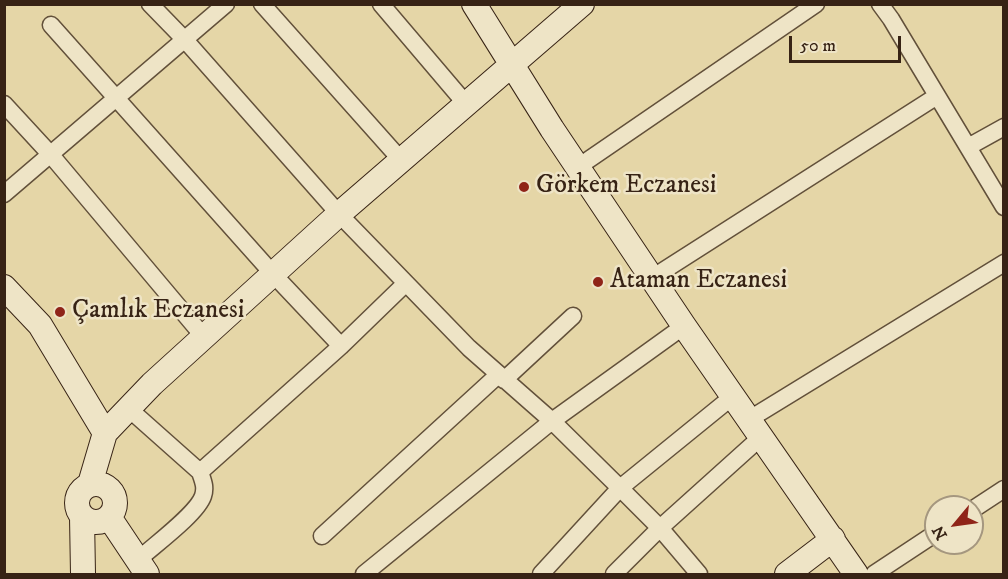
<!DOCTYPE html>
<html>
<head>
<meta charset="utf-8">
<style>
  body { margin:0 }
  #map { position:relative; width:1008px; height:579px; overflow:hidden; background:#e5d6a7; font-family:"IM FELL DW Pica",serif }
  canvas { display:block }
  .frame { position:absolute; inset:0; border:6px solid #372315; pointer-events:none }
  .north { position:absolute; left:924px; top:495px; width:60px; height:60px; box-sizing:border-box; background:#eee4c6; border:2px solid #a5977f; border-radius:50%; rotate:241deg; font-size:16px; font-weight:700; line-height:24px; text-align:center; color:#372315 }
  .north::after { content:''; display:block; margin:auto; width:21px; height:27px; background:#8f2418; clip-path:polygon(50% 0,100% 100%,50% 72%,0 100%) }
  .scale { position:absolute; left:789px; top:36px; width:112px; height:27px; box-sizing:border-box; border:3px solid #372315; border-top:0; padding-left:8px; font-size:18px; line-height:21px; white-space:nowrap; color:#372315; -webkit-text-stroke:4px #eee4c6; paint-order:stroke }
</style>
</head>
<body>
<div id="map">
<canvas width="1008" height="579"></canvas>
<div class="frame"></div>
<div class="north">N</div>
<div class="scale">50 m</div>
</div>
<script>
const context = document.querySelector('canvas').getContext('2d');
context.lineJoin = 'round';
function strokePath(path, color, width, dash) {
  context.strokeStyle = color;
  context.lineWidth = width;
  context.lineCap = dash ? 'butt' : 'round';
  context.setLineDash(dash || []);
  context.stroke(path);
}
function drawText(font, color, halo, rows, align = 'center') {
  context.font = font + ' "IM FELL DW Pica",serif';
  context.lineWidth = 5;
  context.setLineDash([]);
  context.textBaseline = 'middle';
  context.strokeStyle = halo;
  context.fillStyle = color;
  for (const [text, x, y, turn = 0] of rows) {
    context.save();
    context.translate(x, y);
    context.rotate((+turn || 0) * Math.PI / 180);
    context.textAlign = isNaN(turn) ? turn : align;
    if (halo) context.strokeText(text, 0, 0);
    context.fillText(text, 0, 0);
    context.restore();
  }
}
const street = new Path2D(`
  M 150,4 L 186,41 L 339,214 L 469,348 L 552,421 L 620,488 L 660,528 L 699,574
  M 262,4 L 401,160
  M 381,4 L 466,104
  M 880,4 L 891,19 L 1004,207
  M 51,25 L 273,274 L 341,346
  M 4,104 L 51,155 L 204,337
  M 968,147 L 1004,127
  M 578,167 L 816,4
  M 4,194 L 226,4
  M 652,278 L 937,96
  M 504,380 L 573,316
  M 128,408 L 200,472 C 203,481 206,487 203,496 C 197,514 153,546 138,560
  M 748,420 L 1004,263
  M 200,472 L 341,346 L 406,283
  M 972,510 L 1004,489
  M 322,536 L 498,375
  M 364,574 L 552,421 L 684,326
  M 541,574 L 620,488 L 732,397
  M 614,574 L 660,528 L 760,438
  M 874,574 L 936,533`);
const secondary = new Path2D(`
  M 474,4 L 552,129 L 684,326 L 856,574
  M 4,287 L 40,325 L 105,433
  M77 503a19 19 0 1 1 38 0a19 19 0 1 1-38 0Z
  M 90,484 L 105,433 L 152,384 L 339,214 L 582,4
  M 82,517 L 83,574
  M 109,517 L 147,574
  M 787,574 L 833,539`);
const markers = [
  [524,187,6,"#8f2418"],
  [598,282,6,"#8f2418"],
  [60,312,6,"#8f2418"]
];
const poiNames = [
  ["Görkem Eczanesi",536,187],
  ["Ataman Eczanesi",610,282],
  ["Çamlık Eczanesi",72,312]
];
strokePath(street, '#62503a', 19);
strokePath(secondary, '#372315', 26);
strokePath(street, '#eee4c6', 16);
strokePath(secondary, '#eee4c6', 24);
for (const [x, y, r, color] of markers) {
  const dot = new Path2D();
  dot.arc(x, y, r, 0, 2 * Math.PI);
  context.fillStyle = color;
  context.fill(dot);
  strokePath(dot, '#eee4c6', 2);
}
drawText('26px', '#372315', '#eee4c6', poiNames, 'left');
</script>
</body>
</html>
